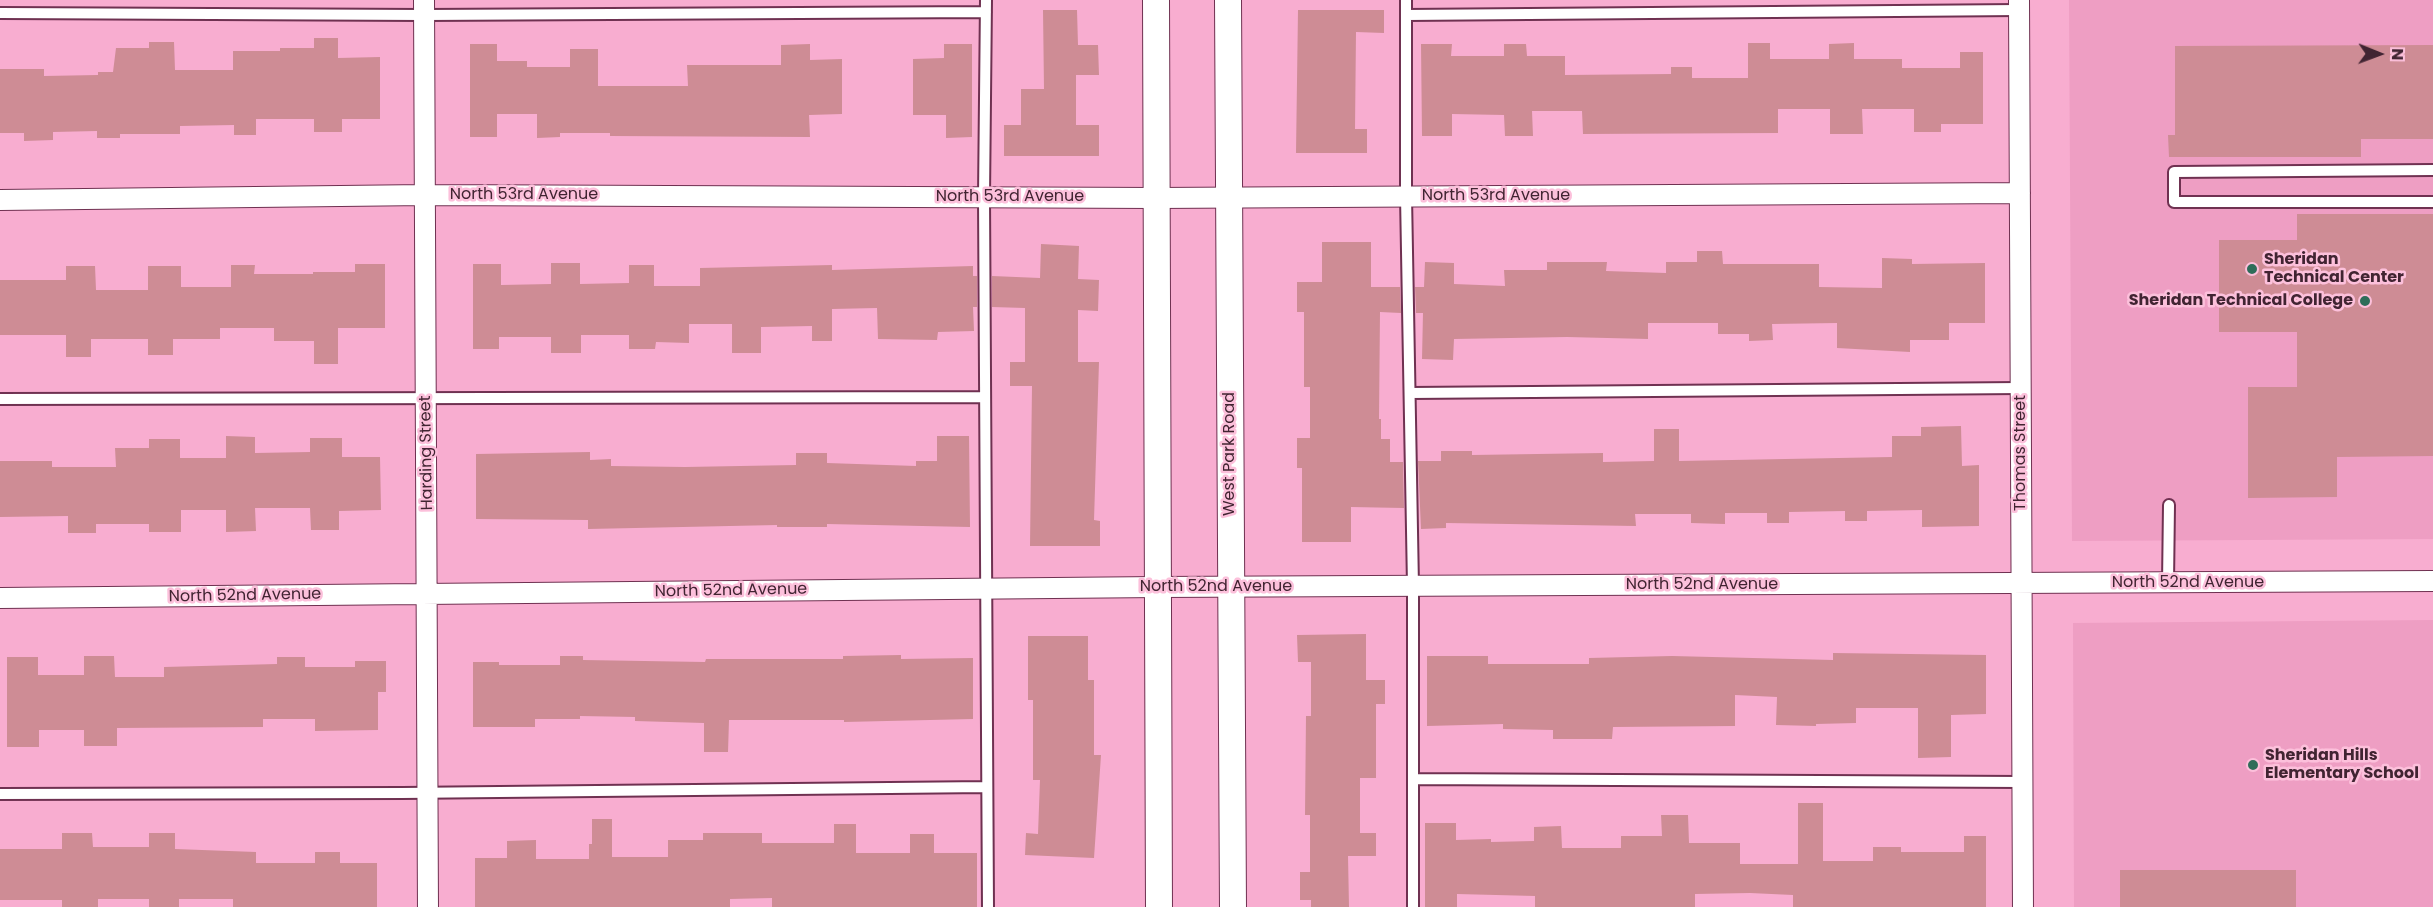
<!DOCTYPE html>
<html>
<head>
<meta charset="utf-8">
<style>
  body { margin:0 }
  #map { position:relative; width:2433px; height:907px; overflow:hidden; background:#f8add0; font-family:Poppins,sans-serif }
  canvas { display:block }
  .north { position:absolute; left:2349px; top:24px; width:60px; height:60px; -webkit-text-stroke:4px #fcc0db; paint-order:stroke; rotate:91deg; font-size:16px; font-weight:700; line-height:24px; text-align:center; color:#412432 }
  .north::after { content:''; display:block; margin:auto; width:21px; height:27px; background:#412432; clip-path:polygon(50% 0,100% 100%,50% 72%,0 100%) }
</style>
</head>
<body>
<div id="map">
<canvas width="2433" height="907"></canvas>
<div class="north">N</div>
</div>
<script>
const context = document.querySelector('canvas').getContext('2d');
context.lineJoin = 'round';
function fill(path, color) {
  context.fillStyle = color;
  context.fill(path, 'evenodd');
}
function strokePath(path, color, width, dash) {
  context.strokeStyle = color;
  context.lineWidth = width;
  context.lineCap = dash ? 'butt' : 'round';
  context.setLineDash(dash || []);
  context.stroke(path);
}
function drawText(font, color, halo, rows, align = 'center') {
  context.font = font + ' Poppins,sans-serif';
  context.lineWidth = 5;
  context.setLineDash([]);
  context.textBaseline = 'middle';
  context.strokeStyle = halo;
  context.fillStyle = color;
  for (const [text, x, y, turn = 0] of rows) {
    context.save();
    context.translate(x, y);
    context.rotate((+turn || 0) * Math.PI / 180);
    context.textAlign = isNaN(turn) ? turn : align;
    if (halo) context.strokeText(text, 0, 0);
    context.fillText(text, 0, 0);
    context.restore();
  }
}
const built = new Path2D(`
  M 2069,0 L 2433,0 L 2433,539 L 2072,541 Z
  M 2433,620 L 2433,907 L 2074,907 L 2073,623 Z`);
const building = new Path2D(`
  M 1043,10 L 1077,10 L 1078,45 L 1098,45 L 1099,75 L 1076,75 L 1076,125 L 1099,125 L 1099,156 L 1004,156 L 1004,125 L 1021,125 L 1021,89 L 1044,89 Z
  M 1298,10 L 1384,10 L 1384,33 L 1356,32 L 1355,129 L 1367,129 L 1367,153 L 1296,153 Z
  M 314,38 L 338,38 L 338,58 L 380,57 L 380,119 L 342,119 L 342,132 L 314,132 L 314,119 L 256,119 L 256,135 L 234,135 L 234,125 L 180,126 L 180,134 L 120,134 L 120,138 L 97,138 L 97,131 L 53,132 L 53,140 L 24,141 L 24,133 L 0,133 L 0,69 L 44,69 L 44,76 L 98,75 L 98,72 L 113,72 L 116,48 L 149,48 L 149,42 L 174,42 L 175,70 L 233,70 L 233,51 L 280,51 L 280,48 L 314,48 Z
  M 1748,43 L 1770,43 L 1770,59 L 1829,59 L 1829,44 L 1854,43 L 1854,59 L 1902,59 L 1902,68 L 1960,68 L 1960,52 L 1983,52 L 1983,124 L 1941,124 L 1941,132 L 1914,132 L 1914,109 L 1862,109 L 1863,134 L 1830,134 L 1830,109 L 1778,109 L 1778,133 L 1583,134 L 1582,111 L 1532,111 L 1533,136 L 1505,136 L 1504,115 L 1452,114 L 1452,136 L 1422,136 L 1421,44 L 1452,44 L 1451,56 L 1504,56 L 1504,44 L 1526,44 L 1527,56 L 1565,56 L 1565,75 L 1671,74 L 1671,67 L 1692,67 L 1692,78 L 1748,78 Z
  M 470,44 L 497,44 L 497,61 L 527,61 L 527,67 L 570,67 L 570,49 L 598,49 L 598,86 L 688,86 L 687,65 L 781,65 L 781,45 L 810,44 L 810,60 L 842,59 L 842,114 L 809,115 L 810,137 L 610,136 L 610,133 L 560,133 L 560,137 L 537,138 L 537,114 L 497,114 L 497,137 L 470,137 Z
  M 944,44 L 972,44 L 972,137 L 946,138 L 946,115 L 913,115 L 913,59 L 944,58 Z
  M 2433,45 L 2433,139 L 2361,139 L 2361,157 L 2169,157 L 2168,135 L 2175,135 L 2175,46 Z
  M 2297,214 L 2433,214 L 2433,456 L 2337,457 L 2337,497 L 2248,498 L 2248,387 L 2297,387 L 2297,332 L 2219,332 L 2219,240 L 2297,240 Z
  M 1322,242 L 1371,242 L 1371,287 L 1400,287 L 1401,313 L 1380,312 L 1379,419 L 1381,419 L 1381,439 L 1390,439 L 1390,462 L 1403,462 L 1404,508 L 1351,507 L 1351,542 L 1302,542 L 1302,468 L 1297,468 L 1297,438 L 1310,438 L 1310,387 L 1304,387 L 1304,312 L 1297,312 L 1297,282 L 1322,282 Z
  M 1041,244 L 1079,246 L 1078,279 L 1099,280 L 1098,311 L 1078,310 L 1078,362 L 1099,362 L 1094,520 L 1100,521 L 1100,546 L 1030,546 L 1032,386 L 1010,386 L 1010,362 L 1025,362 L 1025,308 L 992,307 L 992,276 L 1040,278 Z
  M 1697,251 L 1722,251 L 1723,264 L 1819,264 L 1819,287 L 1882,288 L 1882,258 L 1912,259 L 1912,264 L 1985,263 L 1985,323 L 1949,323 L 1949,340 L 1910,340 L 1910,352 L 1837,348 L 1837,323 L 1772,324 L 1773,340 L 1749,341 L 1749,334 L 1718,334 L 1718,323 L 1648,323 L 1648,339 L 1567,337 L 1454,339 L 1453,360 L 1422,359 L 1423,313 L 1416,313 L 1415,287 L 1424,287 L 1425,262 L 1454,263 L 1454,284 L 1505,286 L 1504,270 L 1547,270 L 1547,262 L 1607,262 L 1606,271 L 1666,273 L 1666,262 L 1697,262 Z
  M 551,263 L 580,263 L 580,284 L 629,283 L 629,265 L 654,265 L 654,286 L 700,286 L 700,268 L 832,265 L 832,270 L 973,266 L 973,276 L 977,276 L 977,307 L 973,307 L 974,331 L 938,332 L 937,340 L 878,339 L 877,308 L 832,309 L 832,341 L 812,341 L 812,326 L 761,327 L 761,353 L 732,353 L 732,324 L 689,324 L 689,343 L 656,342 L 655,349 L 629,349 L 629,335 L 581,335 L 581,353 L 551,353 L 551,337 L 499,337 L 499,349 L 473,349 L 473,264 L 501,264 L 501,285 L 551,284 Z
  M 355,264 L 385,264 L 385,328 L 338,328 L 338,364 L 314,364 L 314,341 L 274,341 L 274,328 L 220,328 L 220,339 L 173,339 L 173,355 L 148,355 L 148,339 L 91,339 L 91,357 L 66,357 L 66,335 L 0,335 L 0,280 L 66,280 L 66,266 L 95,266 L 96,290 L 148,290 L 148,266 L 181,266 L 181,287 L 231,287 L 231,265 L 255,265 L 254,274 L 313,274 L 313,272 L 355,272 Z
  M 1961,426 L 1962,466 L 1979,465 L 1979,526 L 1922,527 L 1922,510 L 1867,511 L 1867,521 L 1845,521 L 1845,511 L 1789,512 L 1789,523 L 1767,523 L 1767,513 L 1725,513 L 1725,524 L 1691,523 L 1691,514 L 1635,514 L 1636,526 L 1446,523 L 1446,528 L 1421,529 L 1418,461 L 1441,461 L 1441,451 L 1472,451 L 1472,455 L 1603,453 L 1603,462 L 1654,461 L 1654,429 L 1679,429 L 1679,461 L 1892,457 L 1892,436 L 1921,436 L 1921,427 Z
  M 226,436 L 255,437 L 255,453 L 310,452 L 310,438 L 342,438 L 342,457 L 380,457 L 381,510 L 339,511 L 339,530 L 311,530 L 310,508 L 255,508 L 256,531 L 226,532 L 226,510 L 181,510 L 181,532 L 149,532 L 149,524 L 96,524 L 96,533 L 68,533 L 68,516 L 0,517 L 0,461 L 52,461 L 52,467 L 116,467 L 115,448 L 149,448 L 149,439 L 180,439 L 180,458 L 226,458 Z
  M 937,436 L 969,436 L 970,527 L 827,524 L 827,527 L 777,527 L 777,525 L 588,529 L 588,520 L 476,519 L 476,454 L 590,452 L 590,460 L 611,459 L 611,466 L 685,467 L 796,465 L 796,453 L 827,453 L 827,463 L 916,466 L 916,461 L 937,461 Z
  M 1366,634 L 1366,680 L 1385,680 L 1385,704 L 1376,704 L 1376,778 L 1360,778 L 1360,833 L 1376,833 L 1376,856 L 1348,856 L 1349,907 L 1311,907 L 1311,900 L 1300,900 L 1300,872 L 1310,872 L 1310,815 L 1305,815 L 1306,716 L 1311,716 L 1311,662 L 1298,662 L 1297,635 Z
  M 1028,636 L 1088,636 L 1088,680 L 1094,680 L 1094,755 L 1101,755 L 1094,858 L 1025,855 L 1026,833 L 1038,834 L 1040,780 L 1033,780 L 1033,700 L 1028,700 Z
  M 1833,653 L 1986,655 L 1986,714 L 1951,715 L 1951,757 L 1918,758 L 1918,708 L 1856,708 L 1856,723 L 1816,724 L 1816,726 L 1776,725 L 1777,697 L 1735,695 L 1735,726 L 1613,727 L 1612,739 L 1553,739 L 1553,730 L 1503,729 L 1503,724 L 1427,726 L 1427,656 L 1488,656 L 1488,664 L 1589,664 L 1589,658 L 1672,656 L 1833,660 Z
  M 901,655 L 901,659 L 973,658 L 973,719 L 844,722 L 844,720 L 729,720 L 728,752 L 704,752 L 704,723 L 635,721 L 635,717 L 580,716 L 580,719 L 535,719 L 535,727 L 473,727 L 473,662 L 499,662 L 499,665 L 560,665 L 560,656 L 583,656 L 583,660 L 705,662 L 706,659 L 843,659 L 843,656 Z
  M 84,656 L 114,656 L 115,677 L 164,677 L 164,667 L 277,664 L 277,657 L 305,657 L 305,667 L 355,667 L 355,661 L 386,661 L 386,692 L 378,692 L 378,730 L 315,731 L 315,719 L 263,719 L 263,727 L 117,728 L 117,746 L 84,746 L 84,730 L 39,730 L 39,747 L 7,747 L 7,657 L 38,657 L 38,675 L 84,675 Z
  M 1798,803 L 1823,803 L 1823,861 L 1873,861 L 1873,847 L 1901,847 L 1901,852 L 1964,852 L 1964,836 L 1986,836 L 1986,907 L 1793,907 L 1793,895 L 1750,893 L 1695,894 L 1695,907 L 1535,907 L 1535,896 L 1457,894 L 1457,907 L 1425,907 L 1425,823 L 1456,823 L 1456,840 L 1491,839 L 1491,842 L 1534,841 L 1534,827 L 1561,826 L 1562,848 L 1621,848 L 1621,836 L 1662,836 L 1661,815 L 1688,815 L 1689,843 L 1740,843 L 1740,864 L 1798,864 Z
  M 592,819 L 612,819 L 612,857 L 668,857 L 668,840 L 703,840 L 703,833 L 762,833 L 762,843 L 834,843 L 834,824 L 856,824 L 856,853 L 910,853 L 910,834 L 934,834 L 934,853 L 977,853 L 977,907 L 772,907 L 772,898 L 730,899 L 730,907 L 475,907 L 475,858 L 507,858 L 507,841 L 536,840 L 536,859 L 589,859 L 589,844 L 592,844 Z
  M 62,833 L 92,833 L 93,847 L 149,847 L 149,833 L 175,833 L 175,849 L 256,852 L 256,863 L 315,863 L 315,852 L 340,852 L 340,863 L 377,863 L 377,907 L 233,907 L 233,899 L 179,899 L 179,907 L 149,907 L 149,899 L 98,899 L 98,907 L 62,907 L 62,900 L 0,900 L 0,849 L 62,849 Z
  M 2120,870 L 2296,870 L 2296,907 L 2120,907 Z`);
const service = new Path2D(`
  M 986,0 L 984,197 L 988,907
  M 1406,0 L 1406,196 L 1413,586 L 1413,907
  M 0,13 L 424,15 L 986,12
  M 1406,15 L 2019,10
  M 2433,170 L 2174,172 L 2174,202 L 2433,202
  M 1410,393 L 2021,388
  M 0,399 L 985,397
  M 2168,583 L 2169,505
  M 1413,779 L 2023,782
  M 0,794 L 402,793 L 987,787`);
const minor = new Path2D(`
  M 424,0 L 428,907
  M 2019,0 L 2023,907
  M 0,200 L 425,195 L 1156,198 L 2020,193
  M 0,598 L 1159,587 L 2433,581`);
const tertiary = new Path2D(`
  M 1156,0 L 1159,907
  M 1228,0 L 1233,907`);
const markers = [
  [2252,269,6,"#2e6d59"],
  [2365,301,6,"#2e6d59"],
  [2253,765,6,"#2e6d59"]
];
const streetNames = [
  ["North 53rd Avenue",524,195],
  ["North 53rd Avenue",1496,196],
  ["North 53rd Avenue",1010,197],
  ["Harding Street",427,453,-91],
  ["Thomas Street",2021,453,-90],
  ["West Park Road",1230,454,-90],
  ["North 52nd Avenue",2188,583],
  ["North 52nd Avenue",1702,585],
  ["North 52nd Avenue",1216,587],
  ["North 52nd Avenue",731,591,-1],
  ["North 52nd Avenue",245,596,-1]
];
const poiNames = [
  ["Sheridan",2264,260],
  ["Technical Center",2264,278],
  ["Sheridan Technical College",2353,301,"right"],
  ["Sheridan Hills",2265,756],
  ["Elementary School",2265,774]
];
fill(built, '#ee9ec3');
fill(building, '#ce8c95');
strokePath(service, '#6f3151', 14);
strokePath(minor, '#6f3151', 22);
strokePath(tertiary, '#6f3151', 28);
strokePath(service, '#fff', 10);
strokePath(minor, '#fff', 20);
strokePath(tertiary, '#fff', 26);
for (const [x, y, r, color] of markers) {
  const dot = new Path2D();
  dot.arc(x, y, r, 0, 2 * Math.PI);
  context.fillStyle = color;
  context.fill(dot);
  strokePath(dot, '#fcc0db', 2);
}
drawText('16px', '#412432', '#fcc0db', streetNames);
drawText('bold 16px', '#412432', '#fcc0db', poiNames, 'left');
</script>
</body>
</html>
